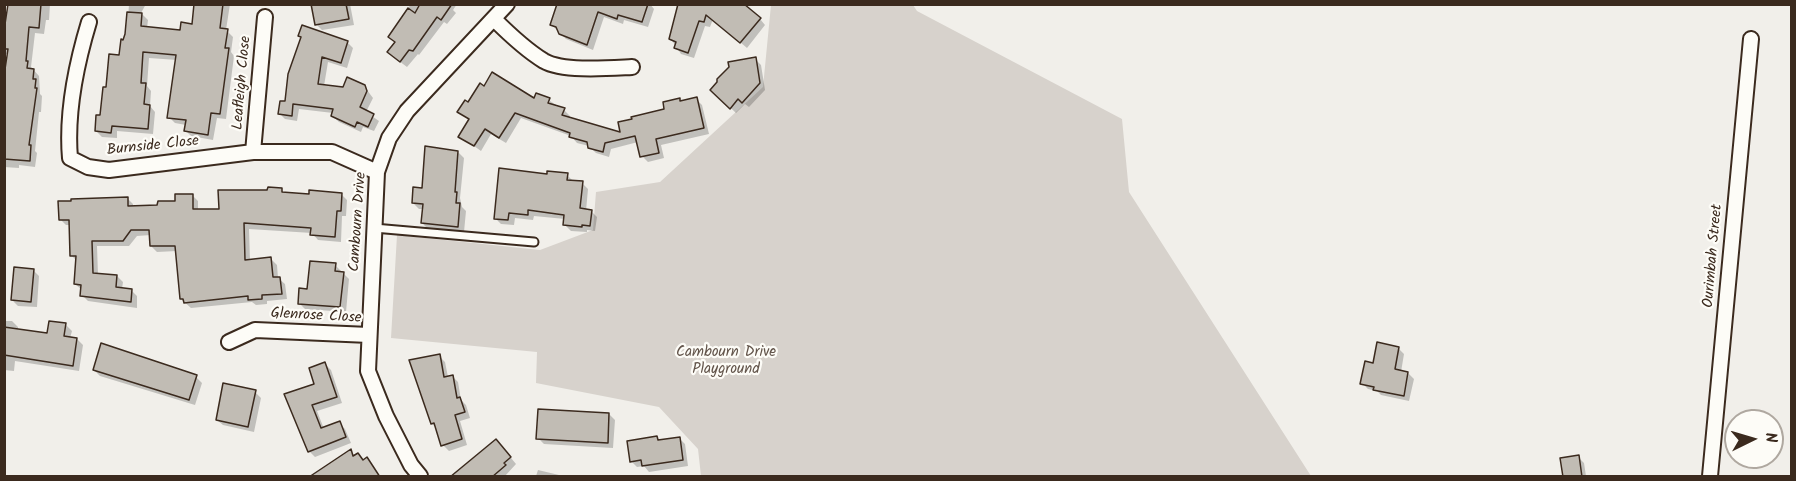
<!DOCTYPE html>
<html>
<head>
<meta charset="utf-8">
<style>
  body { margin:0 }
  #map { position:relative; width:1796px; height:481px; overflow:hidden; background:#f1efea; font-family:Kalam,sans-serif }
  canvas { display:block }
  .frame { position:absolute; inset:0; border:6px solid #3b2a1e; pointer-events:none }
  .north { position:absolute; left:1724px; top:409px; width:60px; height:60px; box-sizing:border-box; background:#fdfcf7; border:2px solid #afa8a0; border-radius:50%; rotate:85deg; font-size:16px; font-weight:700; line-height:24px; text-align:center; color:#3b2a1e }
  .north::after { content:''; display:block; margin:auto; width:21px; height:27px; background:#3b2a1e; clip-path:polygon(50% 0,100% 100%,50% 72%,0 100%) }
</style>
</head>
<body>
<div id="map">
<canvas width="1796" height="481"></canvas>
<div class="frame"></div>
<div class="north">N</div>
</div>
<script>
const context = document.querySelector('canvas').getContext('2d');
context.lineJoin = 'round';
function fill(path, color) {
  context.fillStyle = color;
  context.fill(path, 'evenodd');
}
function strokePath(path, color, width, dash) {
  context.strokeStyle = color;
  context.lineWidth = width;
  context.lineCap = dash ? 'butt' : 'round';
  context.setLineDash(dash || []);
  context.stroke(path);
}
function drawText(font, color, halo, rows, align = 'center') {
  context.font = font + ' Kalam,sans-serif';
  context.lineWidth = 4.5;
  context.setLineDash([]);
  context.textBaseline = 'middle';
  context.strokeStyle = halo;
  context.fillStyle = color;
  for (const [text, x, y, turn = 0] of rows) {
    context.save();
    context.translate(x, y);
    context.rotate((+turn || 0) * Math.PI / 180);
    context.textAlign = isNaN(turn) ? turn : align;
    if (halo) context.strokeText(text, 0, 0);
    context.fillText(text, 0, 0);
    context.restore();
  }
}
const green = new Path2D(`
  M 771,5 L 913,5 L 917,11 L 1122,119 L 1129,192 L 1311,476 L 701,476 L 698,449 L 659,407 L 536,383 L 537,352 L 391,338 L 397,235 L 540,250 L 593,230 L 596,192 L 660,182 L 763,87 Z`);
const shadow = new Path2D(`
  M 10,4 L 50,4 L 49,20 L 46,20 L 44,34 L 35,33 L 31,67 L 39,76 L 40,94 L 42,96 L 41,112 L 39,112 L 35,151 L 37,153 L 35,167 L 19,165 L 19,168 L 4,167 L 4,111 L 9,54 L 4,54 L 4,33 Z
  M 129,4 L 146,4 L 141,13 L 148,20 L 147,28 L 181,31 L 193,25 L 196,4 L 230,4 L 226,30 L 233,37 L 231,52 L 234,56 L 226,119 L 217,118 L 213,140 L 191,136 L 185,130 L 186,125 L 175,123 L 169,117 L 177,60 L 149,58 L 147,86 L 151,91 L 150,106 L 155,112 L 153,134 L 117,131 L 117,138 L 102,137 L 96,131 L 102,117 L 108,88 L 121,57 L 127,35 Z
  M 313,4 L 350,4 L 354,25 L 322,30 L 316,24 Z
  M 411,4 L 457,4 L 453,10 L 456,13 L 447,24 L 444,22 L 419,55 L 418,54 L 407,67 L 395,58 L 396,43 L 389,36 Z
  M 558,4 L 650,4 L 654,9 L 648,27 L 624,20 L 623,24 L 604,17 L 593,50 L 566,39 L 552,25 Z
  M 679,9 L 760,19 L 765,25 L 747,48 L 713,19 L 710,27 L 705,26 L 694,58 L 681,54 L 671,39 Z
  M 299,36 L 347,42 L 353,48 L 347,68 L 328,62 L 324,86 L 343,89 L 364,86 L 373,98 L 366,112 L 379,121 L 374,131 L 363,127 L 361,132 L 339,122 L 332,116 L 333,113 L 299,109 L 297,121 L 285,119 L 279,113 L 286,103 L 302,39 Z
  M 755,59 L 761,65 L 765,90 L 749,107 L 745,104 L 736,113 L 712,90 L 719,83 Z
  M 549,99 L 550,101 L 547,101 L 547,110 L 550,101 L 564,110 L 570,116 L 569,118 L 622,134 L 666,110 L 679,99 L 682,102 L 696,99 L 702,105 L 709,134 L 661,145 L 664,158 L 648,162 L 642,156 L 638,142 L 611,149 L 609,157 L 596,153 L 589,146 L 577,143 L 571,136 L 521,118 L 506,143 L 491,134 L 481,151 L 460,136 L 470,121 L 459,112 L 469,104 Z
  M 458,152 L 464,158 L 460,198 L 462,207 L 466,211 L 464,232 L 428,229 L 422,223 L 424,209 L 419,209 L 413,203 Z
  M 548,175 L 567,175 L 573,181 L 582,183 L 588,189 L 586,211 L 591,211 L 597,217 L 595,231 L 587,230 L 587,232 L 571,231 L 565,225 L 565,219 L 534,216 L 533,220 L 515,218 L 514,225 L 501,224 L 495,218 Z
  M 281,190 L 285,194 L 310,196 L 341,194 L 347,200 L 346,216 L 342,216 L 341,242 L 318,240 L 312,233 L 249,229 L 250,261 L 271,259 L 277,265 L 278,278 L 285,284 L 287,299 L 267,301 L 267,304 L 256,305 L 252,302 L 191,308 L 181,299 L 177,251 L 157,252 L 151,246 L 151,235 L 137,236 L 129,246 L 97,246 L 98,275 L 117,276 L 123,282 L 122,289 L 131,290 L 137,296 L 137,308 L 88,301 L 82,295 L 82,290 L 75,284 L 77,261 L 71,255 L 70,225 L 66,225 L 60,219 L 127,198 L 133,204 L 133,207 L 159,207 L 176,203 L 192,195 L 198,201 L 198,211 L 220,210 Z
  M 335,265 L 349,279 L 346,312 L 305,309 L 299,303 Z
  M 33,270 L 39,276 L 37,307 L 18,306 L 12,300 Z
  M 4,321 L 12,321 L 18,327 L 18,330 L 48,335 L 66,325 L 72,331 L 70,338 L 77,339 L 83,345 L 79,371 L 15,361 L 14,371 L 4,370 Z
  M 1398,348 L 1404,354 L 1401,372 L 1408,373 L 1414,379 L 1409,401 L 1381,395 L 1377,391 L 1368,389 L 1362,383 L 1374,364 Z
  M 439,356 L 445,362 L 448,377 L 452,376 L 458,382 L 461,400 L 466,405 L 470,418 L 460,421 L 467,445 L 449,451 L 443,445 L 438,429 L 432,424 L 411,361 Z
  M 325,364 L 331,370 L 342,403 L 317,411 L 324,429 L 339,423 L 345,429 L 351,443 L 315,457 L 309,451 L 286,395 L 316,385 Z
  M 94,370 L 196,377 L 202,383 L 195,405 L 100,376 Z
  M 255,392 L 261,398 L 254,432 L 223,425 L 217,420 Z
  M 609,414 L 615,420 L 613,448 L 544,444 L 538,438 Z
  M 657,438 L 660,441 L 679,438 L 685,444 L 688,466 L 649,472 L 644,466 L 637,467 L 631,461 Z
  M 502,447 L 516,464 L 505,476 L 465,476 Z
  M 1578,457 L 1584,463 L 1586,476 L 1565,476 Z
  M 538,470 L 559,475 L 560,476 L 536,476 Z`);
const building = new Path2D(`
  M 8,4 L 41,4 L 39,28 L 29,27 L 26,61 L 28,61 L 27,68 L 34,69 L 33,79 L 36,79 L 35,88 L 37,88 L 29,145 L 31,145 L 30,161 L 4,159 L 4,76 L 8,49 L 4,49 L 4,31 Z
  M 194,4 L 223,4 L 220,28 L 228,29 L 225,48 L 229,48 L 220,114 L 211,113 L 208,135 L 184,131 L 186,120 L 167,118 L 176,55 L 143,52 L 141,83 L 146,83 L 144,104 L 150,105 L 148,129 L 112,126 L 111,133 L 95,131 L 96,115 L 100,115 L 103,87 L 106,87 L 109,54 L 119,55 L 121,39 L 123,40 L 125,34 L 127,12 L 142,13 L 141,26 L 180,30 L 181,22 L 192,24 Z
  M 311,4 L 346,4 L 349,19 L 315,25 Z
  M 420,4 L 452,4 L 441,20 L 437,17 L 413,51 L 409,50 L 400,62 L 387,52 L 395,42 L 388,37 L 408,8 L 415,13 Z
  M 557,4 L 648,4 L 642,22 L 618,15 L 617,19 L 598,12 L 587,45 L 559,34 L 556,27 L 550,25 Z
  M 678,4 L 744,4 L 761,18 L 740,43 L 706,15 L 704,22 L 699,21 L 688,53 L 674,48 L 676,42 L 669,39 Z
  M 302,25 L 348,41 L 341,63 L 322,57 L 318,84 L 343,87 L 347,77 L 365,85 L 367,91 L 360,107 L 374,114 L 368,127 L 357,122 L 355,127 L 331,116 L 333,109 L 293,104 L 292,116 L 278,114 L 280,101 L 285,101 L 288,74 L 301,37 L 298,36 Z
  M 756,57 L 760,83 L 742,103 L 738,99 L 730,109 L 710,90 L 717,82 L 717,79 L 729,67 L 728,62 Z
  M 492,72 L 534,98 L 536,93 L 550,98 L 548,103 L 565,108 L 562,115 L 620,132 L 618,122 L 632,119 L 631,117 L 664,109 L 663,102 L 680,98 L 680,101 L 697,97 L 704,128 L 656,139 L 659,153 L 640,157 L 635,136 L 605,143 L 603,152 L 588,148 L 587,142 L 569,137 L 570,133 L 515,113 L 499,138 L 485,129 L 474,146 L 458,137 L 469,119 L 457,112 L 465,100 L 468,102 L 480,83 L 484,86 Z
  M 425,146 L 458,151 L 455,192 L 457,192 L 456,203 L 460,203 L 458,227 L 421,223 L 423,204 L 412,203 L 413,187 L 422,188 Z
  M 499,168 L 547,174 L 547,171 L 568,173 L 567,180 L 583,181 L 580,208 L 592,210 L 590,226 L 582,225 L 582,227 L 563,225 L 564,215 L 528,210 L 528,215 L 509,213 L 508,220 L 494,219 Z
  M 268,187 L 282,188 L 282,192 L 309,194 L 309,190 L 342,193 L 341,211 L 337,211 L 335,237 L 310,235 L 311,228 L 244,223 L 245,260 L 271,257 L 273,277 L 280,277 L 282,294 L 262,295 L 262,299 L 248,300 L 248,296 L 184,303 L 183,299 L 180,299 L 175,246 L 150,246 L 149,230 L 131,230 L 123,241 L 92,241 L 93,273 L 117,275 L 116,287 L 132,289 L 131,302 L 80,296 L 81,285 L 74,284 L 76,256 L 70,256 L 69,220 L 59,220 L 58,201 L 71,201 L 71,199 L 128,197 L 128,206 L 157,205 L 158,201 L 175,201 L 175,194 L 193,194 L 193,209 L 219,209 L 218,190 L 267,190 Z
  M 310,261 L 336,263 L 335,271 L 344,272 L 340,307 L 298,304 L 299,288 L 307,289 Z
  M 14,267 L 34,269 L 31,302 L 11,300 Z
  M 49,321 L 66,323 L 64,336 L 77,338 L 73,366 L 4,355 L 4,327 L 47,333 Z
  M 1377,342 L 1399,347 L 1395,369 L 1408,372 L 1404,396 L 1373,390 L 1374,387 L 1360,384 L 1365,361 L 1373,363 Z
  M 101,343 L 197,375 L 189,400 L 93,370 Z
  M 440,354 L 444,377 L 453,375 L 457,398 L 460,397 L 465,412 L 455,415 L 462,439 L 441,446 L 434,423 L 431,424 L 409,360 Z
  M 325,362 L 337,397 L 312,405 L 321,428 L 340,421 L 346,437 L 308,452 L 284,394 L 314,384 L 309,368 Z
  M 223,383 L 256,390 L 248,427 L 216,420 Z
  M 538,409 L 609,413 L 608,443 L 536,439 Z
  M 657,436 L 658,440 L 680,437 L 683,460 L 642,466 L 641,460 L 630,462 L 627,441 Z
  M 496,439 L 511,457 L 504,463 L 506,465 L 492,477 L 450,477 Z
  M 351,449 L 353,456 L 358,453 L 363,460 L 367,457 L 380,477 L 309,477 Z
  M 1579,455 L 1582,477 L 1563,477 L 1560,458 Z`);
const service = new Path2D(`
  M 374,228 L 534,242`);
const minor = new Path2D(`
  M 494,19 C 509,34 526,50 544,61 C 563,72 611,68 632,67
  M 89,22 C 76,65 66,112 70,158 L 88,167 L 109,170 L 253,152 L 332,152 L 377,172
  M 253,152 L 265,17
  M 229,342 L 255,330 L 369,335
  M 420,476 L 411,465 L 386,416 L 368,371 L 377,172 L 389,138 L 407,111 L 507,4
  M 1710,476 L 1751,39`);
const streetNames = [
  ["Leafleigh Close",243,83,-85],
  ["Burnside Close",153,147,-6],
  ["Cambourn Drive",359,222,-86],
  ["Ourimbah Street",1714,256,-85],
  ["Glenrose Close",316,317,3]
];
const parkNames = [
  ["Cambourn Drive",726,353],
  ["Playground",726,370]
];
fill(green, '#d7d2cc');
fill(shadow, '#0003');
fill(building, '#c1bcb4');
strokePath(building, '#3b2a1e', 1.5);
strokePath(service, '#3b2a1e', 11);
strokePath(minor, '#3b2a1e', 18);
strokePath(service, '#fdfcf7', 7);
strokePath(minor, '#fdfcf7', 14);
drawText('15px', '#3b2a1e', '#fdfcf7', streetNames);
drawText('15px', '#62544a', '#fdfcf7', parkNames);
</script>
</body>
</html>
